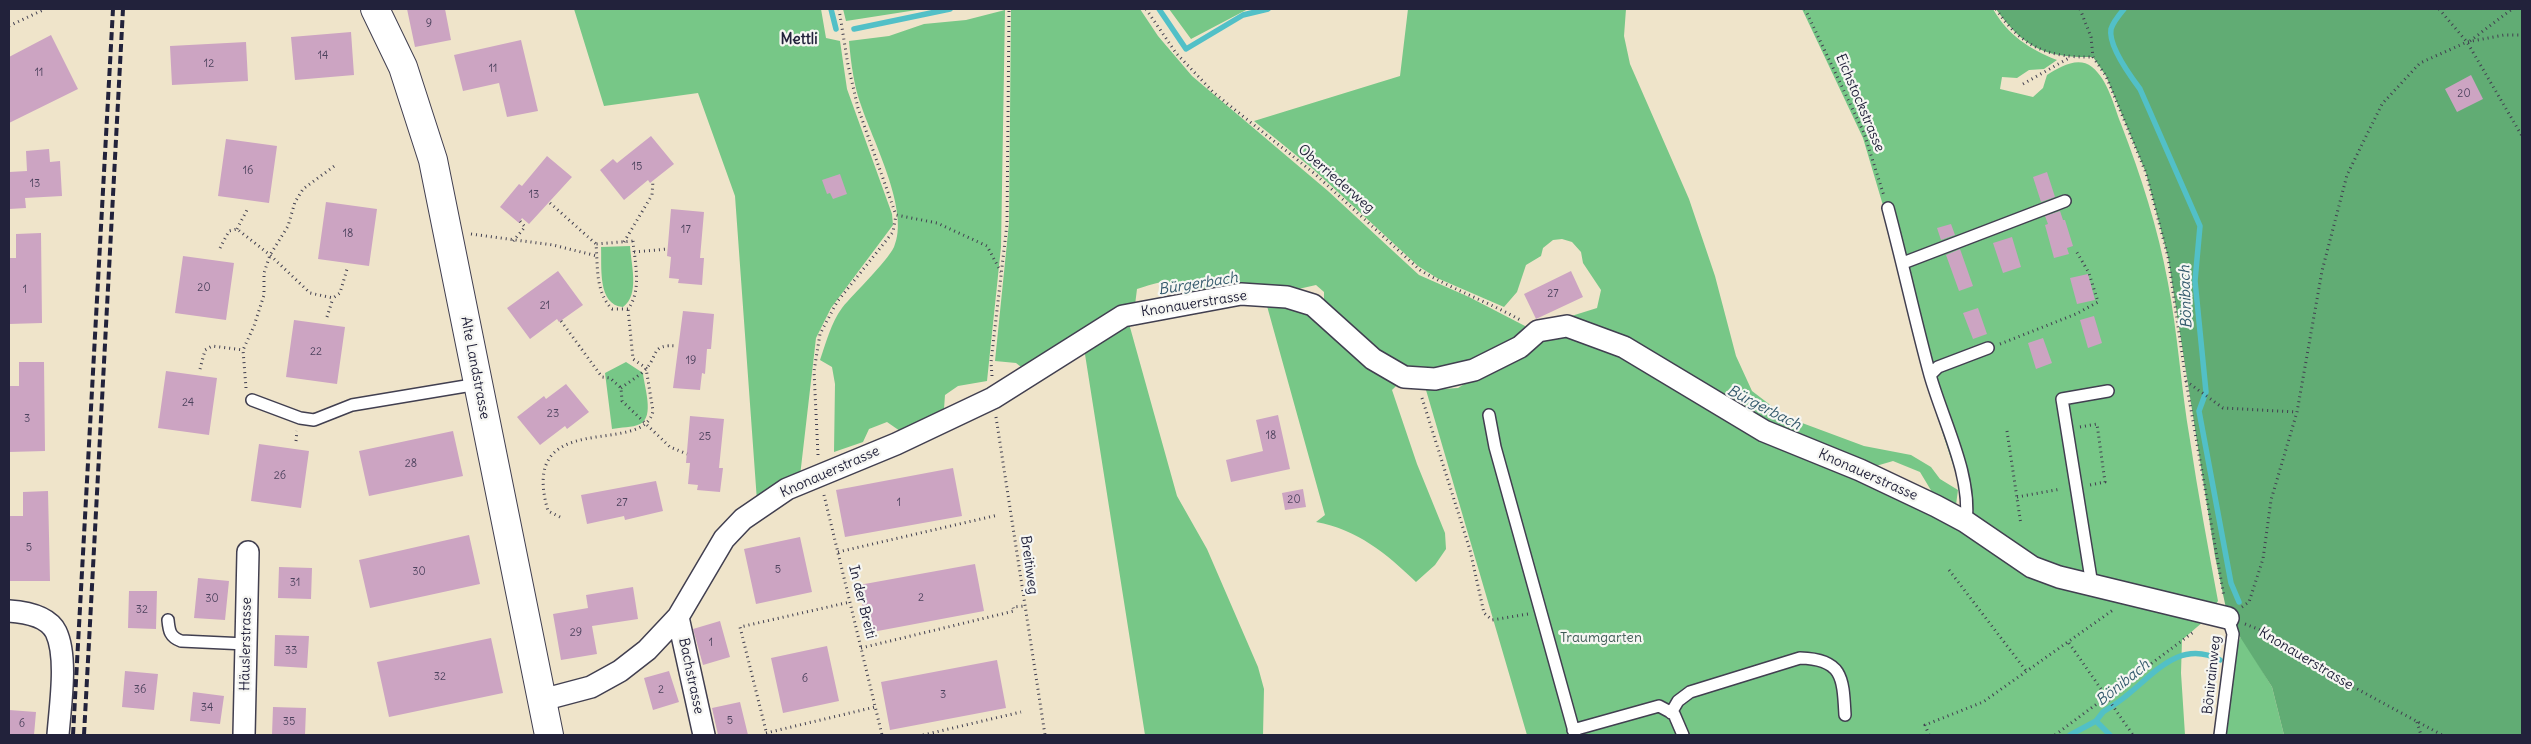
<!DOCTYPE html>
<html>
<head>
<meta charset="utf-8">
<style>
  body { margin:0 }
  #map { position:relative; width:2531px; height:744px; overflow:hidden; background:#efe4ca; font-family:Delius,sans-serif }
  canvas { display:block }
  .frame { position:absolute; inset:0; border:10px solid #22223b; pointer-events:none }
</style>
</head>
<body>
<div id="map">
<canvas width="2531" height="744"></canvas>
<div class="frame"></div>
</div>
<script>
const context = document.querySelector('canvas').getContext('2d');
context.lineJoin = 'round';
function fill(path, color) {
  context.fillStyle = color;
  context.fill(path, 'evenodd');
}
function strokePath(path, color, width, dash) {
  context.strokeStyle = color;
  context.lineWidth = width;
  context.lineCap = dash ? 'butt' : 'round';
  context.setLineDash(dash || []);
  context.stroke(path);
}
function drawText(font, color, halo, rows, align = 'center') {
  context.font = font + ' Delius,sans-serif';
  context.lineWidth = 4.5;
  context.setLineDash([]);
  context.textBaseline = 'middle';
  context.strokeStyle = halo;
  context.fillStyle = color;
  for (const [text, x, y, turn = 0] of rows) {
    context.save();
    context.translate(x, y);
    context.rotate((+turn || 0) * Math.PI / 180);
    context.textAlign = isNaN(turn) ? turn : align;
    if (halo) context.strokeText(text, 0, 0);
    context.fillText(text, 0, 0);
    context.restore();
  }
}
const green = new Path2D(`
  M 574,9 L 821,9 L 826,38 L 840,41 L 847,89 L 892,214 L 893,225 L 831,308 L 816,338 L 800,476 L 757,501 L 735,196 L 698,93 L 604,106 Z
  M 843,9 L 923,9 L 846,21 Z
  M 1016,9 L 1140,9 L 1158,36 L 1192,76 L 1328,191 L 1419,275 L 1469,297 L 1525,326 L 1526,333 L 1487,360 L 1420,371 L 1402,367 L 1381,356 L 1324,304 L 1324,292 L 1316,285 L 1294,290 L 1192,293 C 1174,276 1158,282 1137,289 L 1135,305 L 1025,370 L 1016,363 L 995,361 L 1009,223 L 1011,10 Z
  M 1169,9 L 1248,9 L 1191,39 Z
  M 1408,9 L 1626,9 L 1624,36 L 1630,64 L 1689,199 L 1715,276 L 1736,356 L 1752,391 L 1786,417 L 1864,446 L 1911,455 L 1931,467 L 1940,479 L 1958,490 L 1956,505 L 1932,492 L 1920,472 L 1893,461 L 1876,466 L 1802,438 L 1565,318 L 1597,308 L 1601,290 L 1583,263 L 1581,252 L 1572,242 L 1562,239 L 1553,240 L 1543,248 L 1541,256 L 1526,265 L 1517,292 L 1504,307 L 1437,278 L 1418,266 L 1313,169 L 1254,121 L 1400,76 Z
  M 1802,9 L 1993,9 C 2008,35 2029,49 2057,60 L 2044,69 L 2029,70 L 2017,78 L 2002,77 L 2000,89 L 2033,97 L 2043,88 L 2047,75 C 2060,67 2078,56 2092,67 C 2108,80 2114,106 2121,124 C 2141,176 2158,228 2168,283 C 2178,335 2181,388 2190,440 C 2198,494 2208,547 2218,601 L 2204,621 L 2182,640 L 2181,673 L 2185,735 L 1527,735 L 1426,390 L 1458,388 L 1541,336 L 1569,334 L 1597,340 L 1964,526 L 1962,473 L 1956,474 L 1925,379 L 1890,229 L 1863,138 Z
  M 1005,10 L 1001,247 L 987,381 L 958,386 L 945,395 L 944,409 L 900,431 L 887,422 L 869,429 L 863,442 L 834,452 L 835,384 L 832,367 L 820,360 C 826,343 831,323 842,308 C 855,292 886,263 894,247 C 910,212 874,143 862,108 C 854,87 851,64 849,41 L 889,36 L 924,24 L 966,20 Z
  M 630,246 C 631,264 640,295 623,307 C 597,305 602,266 601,247 Z
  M 1267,306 L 1295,307 L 1326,324 L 1403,379 L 1392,390 L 1417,464 L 1445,533 L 1446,549 L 1435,565 L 1416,582 C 1387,554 1357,529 1316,522 L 1325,515 Z
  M 1128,320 L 1177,496 L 1207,549 L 1258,667 L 1264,689 L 1263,735 L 1145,735 L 1084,348 Z
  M 626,362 L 643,373 C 644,386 655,417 640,424 C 632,428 621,427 612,429 L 605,373 Z
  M 2241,636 L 2272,687 L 2284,735 L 2222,735 L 2235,650 Z`);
const forest = new Path2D(`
  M 1996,9 L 2522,9 L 2522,735 L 2284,735 L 2272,687 L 2228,618 L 2215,556 L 2168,257 L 2146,173 L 2106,76 L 2093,57 C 2045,58 2024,48 1996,9 Z`);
const stream = new Path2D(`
  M 831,9 L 836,29
  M 1159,9 L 1186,49 L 1243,15 L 1268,9
  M 2124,9 C 2119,15 2113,22 2111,29 C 2108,45 2131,77 2140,89 L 2200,226 L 2195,281 L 2206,392 L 2199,411 L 2231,583 L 2239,602
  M 854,29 L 950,9
  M 2096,721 L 2110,735
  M 2070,735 L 2096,721 L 2103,712 C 2111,707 2119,702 2126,696 C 2155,673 2180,639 2220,660`);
const building = new Path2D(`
  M 407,9 L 445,9 L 451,40 L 415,47 Z
  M 351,32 L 354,75 L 295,80 L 291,37 Z
  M 51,35 L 78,89 L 9,123 L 9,57 Z
  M 521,40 L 538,111 L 507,117 L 499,83 L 463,91 L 454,55 Z
  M 246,42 L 248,81 L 172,85 L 170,46 Z
  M 2471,75 L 2483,99 L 2457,112 L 2445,89 Z
  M 651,136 L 674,164 L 650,183 L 648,180 L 624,200 L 600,170 L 613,159 L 617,163 Z
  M 226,139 L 277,146 L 269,203 L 218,196 Z
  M 49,149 L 50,162 L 60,161 L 62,196 L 25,198 L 26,208 L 9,209 L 9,172 L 27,171 L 26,151 Z
  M 547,156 L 572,177 L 529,224 L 522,218 L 519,223 L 500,207 L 519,184 L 522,186 Z
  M 2047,172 L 2055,197 L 2041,202 L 2033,177 Z
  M 840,174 L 847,194 L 833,199 L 830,193 L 827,194 L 822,180 Z
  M 326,202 L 377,209 L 369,266 L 318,259 Z
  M 671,209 L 704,212 L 700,258 L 704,258 L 702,285 L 678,283 L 679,279 L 669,278 L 671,257 L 667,256 Z
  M 2060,211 L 2063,220 L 2065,220 L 2073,246 L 2067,248 L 2069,254 L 2054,258 L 2045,225 L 2048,224 L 2045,216 Z
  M 1951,224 L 1955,235 L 1941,240 L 1937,228 Z
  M 41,233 L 42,323 L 9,324 L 9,258 L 16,258 L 16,234 Z
  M 2012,237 L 2021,267 L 2003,273 L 1993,243 Z
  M 1960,249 L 1973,286 L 1959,291 L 1946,255 Z
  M 183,256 L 234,263 L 226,320 L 175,313 Z
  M 558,271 L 583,305 L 559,322 L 557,319 L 530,339 L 507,308 Z
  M 1571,271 L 1583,297 L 1536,319 L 1524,294 Z
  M 2088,274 L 2095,300 L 2077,304 L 2070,278 Z
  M 1978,308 L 1987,334 L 1973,339 L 1963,313 Z
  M 683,311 L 714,314 L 711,349 L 707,349 L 705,374 L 702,373 L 700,390 L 673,388 Z
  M 2094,316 L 2102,343 L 2088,348 L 2080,320 Z
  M 294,320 L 345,327 L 337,384 L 286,377 Z
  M 2043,338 L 2052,363 L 2036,369 L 2028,343 Z
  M 19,362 L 44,362 L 45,451 L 9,452 L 9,386 L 19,386 Z
  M 166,371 L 217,378 L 209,435 L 158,428 Z
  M 566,384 L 589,412 L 567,429 L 565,426 L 540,445 L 517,417 L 544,396 L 546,399 Z
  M 1278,415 L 1290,469 L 1231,482 L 1226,460 L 1263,451 L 1256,420 Z
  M 690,416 L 724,419 L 719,468 L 723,468 L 720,492 L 697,490 L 698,485 L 688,484 L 690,463 L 686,463 Z
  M 453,431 L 463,476 L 369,496 L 359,451 Z
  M 259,444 L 309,451 L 301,508 L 251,501 Z
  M 953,468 L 962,516 L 845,537 L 836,490 Z
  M 656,481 L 663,511 L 625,520 L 624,516 L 587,524 L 581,495 Z
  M 1303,489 L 1306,507 L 1285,510 L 1282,493 Z
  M 48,491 L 50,581 L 9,581 L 9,516 L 23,516 L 23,492 Z
  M 469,535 L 480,584 L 370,608 L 359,560 Z
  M 800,537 L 812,592 L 756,604 L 744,549 Z
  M 975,564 L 984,611 L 867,633 L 859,585 Z
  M 279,567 L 312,568 L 311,599 L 278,598 Z
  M 198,578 L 229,581 L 225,620 L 194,618 Z
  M 633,587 L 638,619 L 592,626 L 597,654 L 561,660 L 553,614 L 588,608 L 586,595 Z
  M 129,591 L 157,591 L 156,629 L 128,628 Z
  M 720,621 L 730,657 L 703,665 L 693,629 Z
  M 275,635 L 309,636 L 307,668 L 274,666 Z
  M 491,638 L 503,693 L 389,717 L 377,662 Z
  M 827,646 L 839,701 L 783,713 L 771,658 Z
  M 997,660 L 1006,708 L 890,730 L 881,682 Z
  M 125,671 L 158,674 L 154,710 L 122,707 Z
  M 669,671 L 679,702 L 653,710 L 644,678 Z
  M 193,692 L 224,696 L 220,724 L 190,721 Z
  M 740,702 L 748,735 L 718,735 L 712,708 Z
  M 273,707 L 306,708 L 305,735 L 272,735 Z
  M 9,710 L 36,712 L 34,735 L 9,735 Z`);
const path = new Path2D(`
  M 839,9 L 848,65 L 858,108 L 896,215 L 937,223 L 987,246 L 1001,272
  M 1146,9 L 1176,53 L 1214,93 L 1315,174 L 1420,270 C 1453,290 1489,302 1522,321
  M 1805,9 L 1864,133 L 1884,196
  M 1996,9 C 2021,47 2048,58 2093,57
  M 2080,9 L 2091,37 L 2093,57 L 2106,76 L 2146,173 L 2168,257 L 2186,381 L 2224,597
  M 2439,9 L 2467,42 L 2522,136
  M 9,26 L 45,9
  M 2470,41 L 2512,9
  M 2023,84 L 2069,58
  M 550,203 L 596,244
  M 237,229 L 248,208
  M 471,234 L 553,245 L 597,256
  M 513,241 L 525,227 L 520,221
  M 633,241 C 635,263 642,291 628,309 L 612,309 C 595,291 598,267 596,244 Z
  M 624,242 L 652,195 L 653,181
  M 220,248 L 229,231 L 237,229 L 270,255 L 310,293 L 333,298 L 340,293 L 347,269
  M 634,252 L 668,249
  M 327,317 L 333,298
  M 561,321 L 602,377 L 610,378 L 621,388 L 622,401 L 670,447 L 687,454
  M 2000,344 L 2076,314 L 2098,302 L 2089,273 L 2075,249
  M 200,369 L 205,350 L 212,346 L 243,350
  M 992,376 L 991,362 L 1007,224 L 1009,9
  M 2186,381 L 2223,408 L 2297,412
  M 246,388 L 243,350 L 254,326 L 264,295 L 264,273 L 270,255 L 288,226 L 295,202 L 303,189 L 337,164
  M 621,388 C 629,382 639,376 646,369 C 659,354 651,344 677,346
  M 1422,398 L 1470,550 L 1484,613 L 1492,620 L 1528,614
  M 996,417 L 1045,735
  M 2080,427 L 2097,424 L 2105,482 L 2090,485
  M 2007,431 L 2021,525
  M 296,441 L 297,431
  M 818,455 L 814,371 L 820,334 L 837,302 L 893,232 L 896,215
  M 824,495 L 882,735
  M 2017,497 L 2061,489
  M 560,517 L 548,511 C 517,405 644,458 653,411 L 646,368 L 633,359 L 628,309
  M 838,552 L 998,515
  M 1949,570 L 2027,672
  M 2242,607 L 2249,602 L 2263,559 L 2271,500 L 2297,412 L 2322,271 L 2347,175 L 2382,104 L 2420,63 L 2467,42 L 2504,35 L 2522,35
  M 2245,624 L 2263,631 L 2335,677 L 2442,735
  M 2069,643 L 2133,735
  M 861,648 L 1014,611 L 1013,607 L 1024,606
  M 2417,722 L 2421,735
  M 766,733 L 875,707
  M 767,735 L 740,627 L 850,602
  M 923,735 L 1021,712
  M 1929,735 L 1925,725 L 1983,702 L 2113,610
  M 2055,735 L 2195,631`);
const lane = new Path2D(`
  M 1888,208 C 1903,264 1915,320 1930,375 C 1943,421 1972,475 1966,522
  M 1903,263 L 2065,201
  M 1930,375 L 1938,367 L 1988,348
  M 252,400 L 300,418 L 314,420 L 352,405 L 478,384
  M 1489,415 L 1495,447 L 1575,735
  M 2092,585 L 2062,399 L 2108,391
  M 168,620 C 169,631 170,637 181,641 L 246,644
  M 1671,713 L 1678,701 L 1690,692 L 1800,658 C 1843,659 1843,678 1845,715
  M 1573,730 L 1659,706 L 1674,714 L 1683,735
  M 2220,735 L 2233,634 L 2228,618`);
const street = new Path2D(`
  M 9,611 C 24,612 48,616 56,632 C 68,657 60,707 58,735
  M 678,617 L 704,735
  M 542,700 L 591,687 L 620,671 L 647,650 L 678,617 L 724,539 L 743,519 L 787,489 L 896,444 L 993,398 L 1123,316 L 1241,294 L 1287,297 L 1313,305 L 1373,359 L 1404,377 L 1435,379 L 1474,370 L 1520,347 L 1538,331 L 1567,326 L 1624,347 L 1764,431 L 1860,470 L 1936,506 L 1966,522 L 2032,567 L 2059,577 L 2228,618
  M 244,735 L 248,552`);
const secondary = new Path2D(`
  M 375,9 L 403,67 L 433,160 L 549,735`);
const rail = new Path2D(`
  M 73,735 L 113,9
  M 84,735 L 123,9`);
const numberNames = [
  ["9",429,24],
  ["14",323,56],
  ["12",209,64],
  ["11",493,69],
  ["11",39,73],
  ["20",2464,94],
  ["15",637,167],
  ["16",248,171],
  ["13",35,184],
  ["13",534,195],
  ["17",686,230],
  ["18",348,234],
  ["20",204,288],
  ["1",25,290],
  ["27",1553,294],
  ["21",545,306],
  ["22",316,352],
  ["19",691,361],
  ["24",188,403],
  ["23",553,414],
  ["3",27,419],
  ["18",1271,436],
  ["25",705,437],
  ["28",411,464],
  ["26",280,476],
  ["20",1294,500],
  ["27",622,503],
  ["1",899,503],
  ["5",29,548],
  ["5",778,570],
  ["30",419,572],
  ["31",295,583],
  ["2",921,598],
  ["30",212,599],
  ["32",142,610],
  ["29",576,633],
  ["1",711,643],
  ["33",291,651],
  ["32",440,677],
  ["6",805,679],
  ["36",140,690],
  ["2",661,690],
  ["3",943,695],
  ["34",207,708],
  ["5",730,721],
  ["35",289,722],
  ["6",22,724]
];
const streetNames = [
  ["Eichstockstrasse",1860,103,67],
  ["Oberriederweg",1336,179,41],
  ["Knonauerstrasse",1194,304,-9],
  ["Alte Landstrasse",475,368,79],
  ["Knonauerstrasse",830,472,-24],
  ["Knonauerstrasse",1868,475,24],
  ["Breitiweg",1029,565,82],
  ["In der Breiti",862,602,76],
  ["Häuslerstrasse",246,644,-89],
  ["Knonauerstrasse",2306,659,31],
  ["Bönirainweg",2212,675,-84],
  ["Bachstrasse",691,676,78]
];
const parkNames = [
  ["Traumgarten",1601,638]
];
const neighbourhoodNames = [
  ["Mettli",799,40]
];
const waterNames = [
  ["Bürgerbach",1198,284,-9],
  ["Bönibach",2186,297,-92],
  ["Bürgerbach",1764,408,27],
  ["Bönibach",2123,683,-39]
];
fill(green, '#77c787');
fill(forest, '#61ac74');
strokePath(stream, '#52c0c7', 5.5);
fill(building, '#cca4c2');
strokePath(lane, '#413f50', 14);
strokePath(street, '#413f50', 24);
strokePath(secondary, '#413f50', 30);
strokePath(path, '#413f50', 3, [1, 4]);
strokePath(lane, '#fff', 11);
strokePath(street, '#fff', 21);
strokePath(secondary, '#fff', 28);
strokePath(rail, '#22223b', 4, [8, 4]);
drawText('11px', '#4c425d', null, numberNames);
drawText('14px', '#22223b', '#f6f6f2', streetNames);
drawText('14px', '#405c56', '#f6f6f2', parkNames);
drawText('bold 15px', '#22223b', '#f6f6f2', neighbourhoodNames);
drawText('italic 15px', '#33596c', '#f6f6f2', waterNames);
</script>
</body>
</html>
